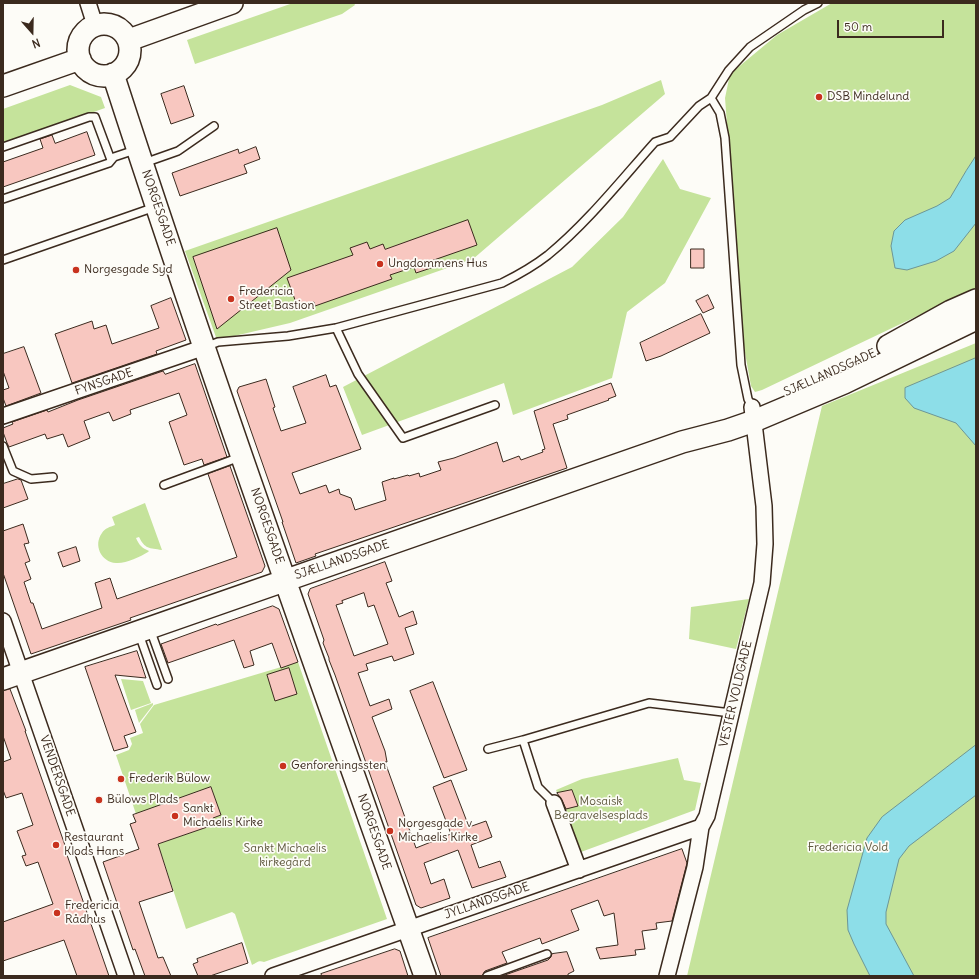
<!DOCTYPE html>
<html>
<head>
<meta charset="utf-8">
<style>
  body { margin:0 }
  #map { position:relative; width:979px; height:979px; overflow:hidden; background:#fdfcf7; font-family:Delius,sans-serif }
  canvas { display:block }
  .frame { position:absolute; inset:0; border:4px solid #3b2a1e; pointer-events:none }
  .north { position:absolute; left:12px; top:12px; width:40px; height:40px; -webkit-text-stroke:3px #fdfcf7; paint-order:stroke; rotate:160deg; font-size:11px; font-weight:700; line-height:16px; text-align:center; color:#3b2a1e }
  .north::after { content:''; display:block; margin:auto; width:14px; height:18px; background:#3b2a1e; clip-path:polygon(50% 0,100% 100%,50% 72%,0 100%) }
  .scale { position:absolute; left:837px; top:20px; width:107px; height:18px; box-sizing:border-box; border:2px solid #3b2a1e; border-top:0; padding-left:5px; font-size:12px; line-height:14px; white-space:nowrap; color:#3b2a1e; -webkit-text-stroke:3px #fdfcf7; paint-order:stroke }
</style>
</head>
<body>
<div id="map">
<canvas width="979" height="979"></canvas>
<div class="frame"></div>
<div class="north">N</div>
<div class="scale">50 m</div>
</div>
<script>
const context = document.querySelector('canvas').getContext('2d');
context.lineJoin = 'round';
function fill(path, color) {
  context.fillStyle = color;
  context.fill(path, 'evenodd');
}
function strokePath(path, color, width, dash) {
  context.strokeStyle = color;
  context.lineWidth = width;
  context.lineCap = dash ? 'butt' : 'round';
  context.setLineDash(dash || []);
  context.stroke(path);
}
function drawText(font, color, halo, rows, align = 'center') {
  context.font = font + ' Delius,sans-serif';
  context.lineWidth = 3.5;
  context.setLineDash([]);
  context.textBaseline = 'middle';
  context.strokeStyle = halo;
  context.fillStyle = color;
  for (const [text, x, y, turn = 0] of rows) {
    context.save();
    context.translate(x, y);
    context.rotate((+turn || 0) * Math.PI / 180);
    context.textAlign = isNaN(turn) ? turn : align;
    if (halo) context.strokeText(text, 0, 0);
    context.fillText(text, 0, 0);
    context.restore();
  }
}
const green = new Path2D(`
  M 293,3 L 354,3 L 355,5 L 342,14 L 195,64 L 187,40 Z
  M 832,3 L 976,3 L 976,288 L 762,390 L 755,392 L 751,386 L 744,347 L 725,98 L 730,74 L 777,35 Z
  M 661,80 L 665,94 L 473,259 L 290,323 L 217,340 L 185,251 L 602,105 Z
  M 70,85 L 101,97 L 105,108 L 3,144 L 3,109 Z
  M 663,159 L 680,189 L 711,198 L 665,283 L 627,312 L 612,378 L 513,415 L 504,383 L 362,435 L 343,387 L 572,267 L 623,217 Z
  M 976,343 L 976,976 L 687,976 L 822,406 Z
  M 145,503 L 162,550 C 149,548 145,549 139,537 L 136,538 C 139,545 142,548 149,551 L 148,552 C 140,557 125,564 116,563 C 101,562 93,545 102,533 C 105,528 110,527 115,525 L 112,517 Z
  M 749,599 L 736,649 L 689,639 L 691,607 Z
  M 298,662 L 387,919 L 264,962 C 258,960 257,963 252,965 L 235,914 L 232,912 L 186,929 L 158,844 L 216,824 L 213,818 L 221,815 L 211,787 L 136,814 L 116,755 L 129,750 L 132,744 L 130,738 L 143,733 L 140,724 L 154,705 Z
  M 121,679 L 143,681 L 151,703 L 131,710 Z
  M 153,703 L 153,705 L 139,723 L 135,710 Z
  M 678,758 L 684,780 L 701,783 L 695,810 L 581,852 L 556,790 L 582,779 Z`);
const water = new Path2D(`
  M 976,156 L 976,223 L 954,251 L 936,261 L 907,270 L 895,268 L 891,246 L 894,231 L 905,220 L 937,206 L 950,198 L 966,171 Z
  M 976,358 L 976,446 L 956,423 L 914,408 L 905,398 L 905,388 Z
  M 976,745 L 976,795 L 909,846 L 899,859 L 886,912 L 886,924 L 914,976 L 870,976 L 854,944 L 848,930 L 847,910 L 867,838 L 882,817 Z`);
const building = new Path2D(`
  M 184,86 L 194,116 L 171,124 L 161,94 Z
  M 87,132 L 95,155 L 3,187 L 3,162 L 43,148 L 40,139 L 52,135 L 55,143 Z
  M 256,147 L 260,159 L 244,165 L 247,173 L 180,196 L 172,173 L 238,149 L 239,153 Z
  M 468,220 L 477,245 L 431,261 L 434,267 L 416,273 L 414,267 L 390,275 L 392,279 L 315,306 L 314,302 L 298,308 L 287,278 L 353,255 L 350,248 L 367,242 L 370,249 L 383,244 L 385,249 Z
  M 277,228 L 291,270 L 217,329 L 193,257 Z
  M 691,249 L 704,249 L 704,268 L 691,268 Z
  M 708,295 L 714,308 L 703,313 L 696,301 Z
  M 171,298 L 186,340 L 156,351 L 157,354 L 72,383 L 55,334 L 92,321 L 94,329 L 106,325 L 112,344 L 159,328 L 151,306 Z
  M 701,314 L 710,333 L 661,356 L 646,361 L 640,343 Z
  M 24,347 L 41,393 L 6,406 L 3,398 L 3,390 L 9,388 L 3,371 L 3,354 Z
  M 195,364 L 227,457 L 204,465 L 202,459 L 184,465 L 169,422 L 187,415 L 179,393 L 130,410 L 131,414 L 113,421 L 109,412 L 84,421 L 90,438 L 68,447 L 63,434 L 47,439 L 45,434 L 9,447 L 7,443 L 3,432 L 3,428 L 13,424 L 12,422 L 47,410 L 48,412 L 78,400 L 163,371 L 165,374 Z
  M 326,375 L 330,387 L 336,385 L 361,449 L 292,473 L 300,494 L 326,485 L 329,493 L 339,489 L 340,494 L 351,498 L 355,510 L 386,500 L 382,482 L 394,478 L 394,479 L 408,475 L 409,476 L 419,473 L 420,477 L 441,470 L 438,462 L 454,458 L 497,442 L 503,462 L 519,456 L 521,460 L 543,452 L 542,450 L 545,449 L 534,411 L 611,383 L 616,396 L 608,399 L 609,400 L 567,415 L 568,419 L 553,424 L 567,468 L 315,554 L 316,556 L 296,563 L 282,522 L 283,522 L 237,391 L 239,387 L 266,379 L 275,407 L 273,408 L 281,431 L 306,423 L 293,387 Z
  M 230,466 L 265,566 L 262,572 L 130,618 L 131,620 L 31,654 L 3,573 L 3,531 L 23,524 L 29,543 L 24,544 L 30,561 L 25,563 L 31,579 L 24,582 L 31,603 L 33,603 L 42,629 L 102,608 L 95,583 L 110,578 L 117,599 L 237,557 L 208,474 Z
  M 18,479 L 21,480 L 28,499 L 3,508 L 3,484 Z
  M 76,547 L 80,561 L 63,567 L 58,553 Z
  M 385,562 L 392,581 L 386,583 L 399,617 L 413,611 L 417,624 L 405,628 L 414,654 L 394,661 L 392,656 L 366,664 L 368,670 L 358,673 L 370,706 L 389,699 L 392,709 L 372,717 L 385,751 L 387,762 L 385,762 L 416,848 L 451,834 L 433,787 L 451,780 L 469,827 L 486,821 L 492,837 L 471,845 L 479,868 L 500,861 L 506,877 L 472,888 L 458,850 L 424,863 L 431,884 L 444,879 L 450,898 L 421,908 L 416,905 L 335,675 L 329,660 L 329,658 L 323,643 L 324,640 L 308,594 L 310,589 ZM 364,593 L 368,607 L 374,605 L 388,644 L 354,656 L 336,605 L 343,603 L 342,601 Z
  M 273,606 L 279,609 L 298,662 L 281,668 L 272,643 L 250,651 L 254,665 L 244,668 L 234,640 L 168,663 L 161,644 L 216,624 L 217,625 Z
  M 137,651 L 146,678 L 115,675 L 136,732 L 124,736 L 128,747 L 114,751 L 85,667 Z
  M 289,668 L 297,694 L 275,701 L 267,675 Z
  M 433,682 L 467,770 L 444,778 L 410,691 Z
  M 10,689 L 26,731 L 25,731 L 67,851 L 66,852 L 109,976 L 77,976 L 64,940 L 3,961 L 3,922 L 53,904 L 38,862 L 26,866 L 22,856 L 26,855 L 17,831 L 33,825 L 22,793 L 6,798 L 3,790 L 3,762 L 11,759 L 3,736 L 3,691 Z
  M 211,787 L 221,815 L 213,818 L 216,824 L 158,844 L 173,891 L 139,902 L 158,958 L 163,957 L 171,976 L 145,976 L 135,949 L 133,950 L 103,862 L 139,849 L 130,824 L 136,822 L 133,815 Z
  M 572,790 L 578,806 L 566,809 L 562,800 L 557,793 Z
  M 682,849 L 687,863 L 672,921 L 656,923 L 657,929 L 642,931 L 645,949 L 635,950 L 636,955 L 600,959 L 596,948 L 618,945 L 614,913 L 604,916 L 598,900 L 571,910 L 579,930 L 542,944 L 540,938 L 502,952 L 507,963 L 485,971 L 482,976 L 441,976 L 428,938 Z
  M 242,943 L 248,963 L 210,976 L 198,976 L 193,964 L 198,962 L 197,959 Z
  M 395,949 L 400,951 L 408,976 L 322,976 L 321,974 Z
  M 567,952 L 574,971 L 568,974 L 568,976 L 502,976 L 548,960 L 551,957 L 552,954 Z`);
const lane = new Path2D(`
  M 711,98 L 720,113 L 725,138 L 741,365 L 748,399 L 752,407
  M 3,147 L 89,117 L 95,117 L 111,160
  M 144,163 L 178,151 L 214,126
  M 3,199 L 109,163 L 114,157 L 135,150
  M 3,260 L 155,207
  M 336,328 L 358,374 L 403,438 L 495,405
  M 205,347 L 218,342 L 288,336 L 336,328 L 502,283 C 518,275 534,266 548,255 C 588,222 621,180 655,142 L 670,137 L 699,106 L 711,98 L 729,70 L 750,47 L 804,10 L 818,3
  M 3,446 L 13,471 L 31,479 L 53,477
  M 164,485 L 240,457
  M 150,629 L 168,679
  M 139,634 L 157,685
  M 488,749 L 523,740
  M 554,803 L 538,787 L 523,740 L 649,703 L 731,713
  M 487,976 L 547,954`);
const street = new Path2D(`
  M 88,3 L 95,25
  M 3,416 L 205,347
  M 3,621 L 126,976
  M 554,803 L 579,870
  M 273,976 L 701,827
  M 667,976 L 695,867 L 701,827 L 707,816 L 762,583 L 765,544 L 764,506 L 752,407`);
const secondary = new Path2D(`
  M78 50a26 26 0 1 1 52 0a26 26 0 1 1-52 0Z
  M 129,40 L 232,3
  M 113,74 C 211,377 319,676 425,976
  M 3,86 L 80,59
  M 888,346 L 951,311 L 976,300
  M 3,679 L 682,442 L 728,430 L 754,421 L 844,383 L 976,319`);
const markers = [
  [819,97,4,"#c8321e"],
  [380,264,4,"#c8321e"],
  [76,270,4,"#c8321e"],
  [231,299,4,"#c8321e"],
  [283,766,4,"#c8321e"],
  [121,779,4,"#c8321e"],
  [99,800,4,"#c8321e"],
  [175,816,4,"#c8321e"],
  [390,831,4,"#c8321e"],
  [56,845,4,"#c8321e"],
  [57,913,4,"#c8321e"]
];
const poiNames = [
  ["DSB Mindelund",827,97],
  ["Ungdommens Hus",388,264],
  ["Norgesgade Syd",84,270],
  ["Fredericia",239,292],
  ["Street Bastion",239,306],
  ["Genforeningssten",291,766],
  ["Frederik Bülow",129,779],
  ["Bülows Plads",107,800],
  ["Sankt",183,809],
  ["Michaelis Kirke",183,823],
  ["Norgesgade v",398,824],
  ["Michaelis Kirke",398,838],
  ["Restaurant",64,838],
  ["Klods Hans",64,852],
  ["Fredericia",65,906],
  ["Rådhus",65,920]
];
const streetNames = [
  ["NORGESGADE",158,208,71],
  ["SJÆLLANDSGADE",830,373,-24],
  ["FYNSGADE",104,382,-19],
  ["NORGESGADE",267,526,71],
  ["SJÆLLANDSGADE",342,560,-19],
  ["VESTER VOLDGADE",736,694,-77],
  ["VENDERSGADE",57,776,71],
  ["NORGESGADE",374,832,71],
  ["JYLLANDSGADE",487,901,-19]
];
const parkNames = [
  ["Mosaisk",601,802],
  ["Begravelsesplads",601,816],
  ["Fredericia Vold",848,848],
  ["Sankt Michaelis",285,849],
  ["kirkegård",285,863]
];
fill(green, '#c5e39b');
fill(water, '#8ddee8');
strokePath(water, '#6c9697', 1);
fill(building, '#f8c7c0');
strokePath(building, '#3b2a1e', 1);
strokePath(lane, '#3b2a1e', 10);
strokePath(street, '#3b2a1e', 18);
strokePath(secondary, '#3b2a1e', 24);
strokePath(lane, '#fdfcf7', 7);
strokePath(street, '#fdfcf7', 15);
strokePath(secondary, '#fdfcf7', 21);
for (const [x, y, r, color] of markers) {
  const dot = new Path2D();
  dot.arc(x, y, r, 0, 2 * Math.PI);
  context.fillStyle = color;
  context.fill(dot);
  strokePath(dot, '#fdfcf7', 1.5);
}
drawText('12px', '#3b2a1e', '#fdfcf7', poiNames, 'left');
drawText('12px', '#3b2a1e', '#fdfcf7', streetNames);
drawText('12px', '#5e583d', '#fdfcf7', parkNames);
</script>
</body>
</html>
